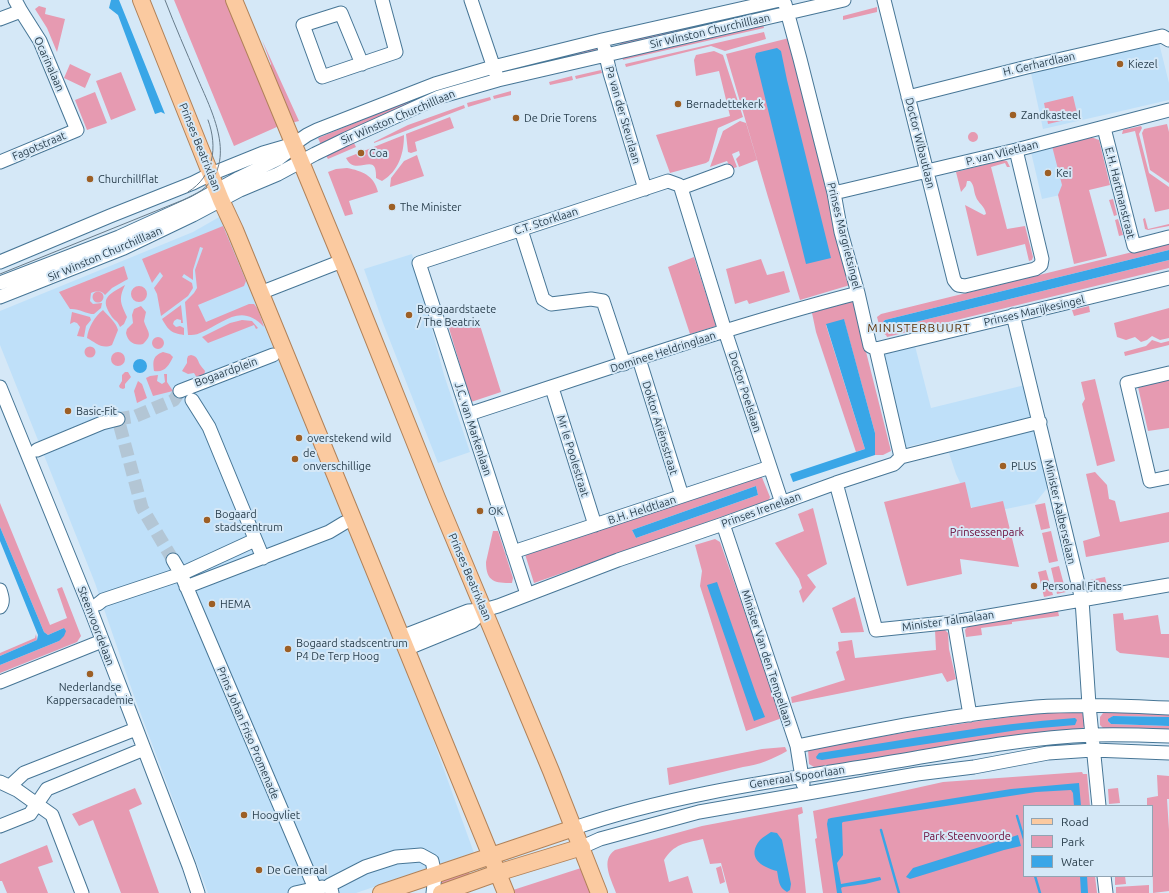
<!DOCTYPE html>
<html>
<head>
<meta charset="utf-8">
<style>
  body { margin:0 }
  #map { position:relative; width:1169px; height:893px; overflow:hidden; background:#d5e8f7; font-family:Ubuntu,sans-serif }
  canvas { display:block }
  .legend { position:absolute; left:1023px; top:805px; width:130px; height:72px; box-sizing:border-box; background:#d5e8f7; border:1px solid #91a4b3; margin:0; padding:5px 7px; list-style:none; font-size:12px; color:#2a3f4d }
  .legend li { display:flex; align-items:center; gap:8px; height:20px }
  .legend b { width:20px; border:1px solid #91a4b3 }
</style>
</head>
<body>
<div id="map">
<canvas width="1169" height="893"></canvas>
<ul class="legend">
<li><b style="height:5px;background:#fbcaa0"></b>Road</li>
<li><b style="height:11px;background:#e69ab1"></b>Park</li>
<li><b style="height:11px;background:#39a6e7"></b>Water</li>
</ul>
</div>
<script>
const context = document.querySelector('canvas').getContext('2d');
context.lineJoin = 'round';
function fill(path, color) {
  context.fillStyle = color;
  context.fill(path, 'evenodd');
}
function strokePath(path, color, width, dash) {
  context.strokeStyle = color;
  context.lineWidth = width;
  context.lineCap = dash ? 'butt' : 'round';
  context.setLineDash(dash || []);
  context.stroke(path);
}
function drawText(font, color, halo, rows, align = 'center') {
  context.font = font + ' Ubuntu,sans-serif';
  context.lineWidth = 4;
  context.setLineDash([]);
  context.textBaseline = 'middle';
  context.strokeStyle = halo;
  context.fillStyle = color;
  for (const [text, x, y, turn = 0] of rows) {
    context.save();
    context.translate(x, y);
    context.rotate((+turn || 0) * Math.PI / 180);
    context.textAlign = isNaN(turn) ? turn : align;
    if (halo) context.strokeText(text, 0, 0);
    context.fillText(text, 0, 0);
    context.restore();
  }
}
const built = new Path2D(`
  M 1159,43 L 1169,83 L 1169,100 L 1043,129 L 1031,73 Z
  M 1054,147 L 1065,194 L 1042,199 L 1031,152 Z
  M 221,216 L 269,338 L 294,393 L 422,709 L 474,853 L 356,893 L 208,893 L 134,696 L 95,583 L 0,345 L 0,311 L 193,232 Z
  M 412,254 L 444,375 L 470,452 L 438,463 L 383,323 L 364,269 Z
  M 915,346 L 931,408 L 1025,385 L 1049,486 L 1035,503 L 977,515 L 971,506 L 956,474 L 944,438 L 906,447 L 884,354 Z`);
const green = new Path2D(`
  M 174,0 L 228,0 L 279,126 L 234,146 Z
  M 39,6 L 46,8 L 45,14 L 65,19 L 57,52 L 47,28 L 35,9 Z
  M 877,7 L 877,12 L 843,20 L 843,16 Z
  M 759,9 L 760,13 L 621,48 L 620,42 Z
  M 763,24 L 764,28 L 623,60 L 622,57 Z
  M 764,32 L 766,39 L 725,51 L 711,46 L 626,67 L 625,64 Z
  M 789,38 L 850,285 L 800,300 L 768,197 L 726,54 Z
  M 262,40 L 299,121 L 291,123 L 271,74 L 271,64 Z
  M 596,47 L 599,49 L 600,51 L 509,74 L 508,68 Z
  M 714,51 L 723,55 L 743,117 L 718,128 L 709,161 L 706,163 L 670,173 L 656,135 L 730,116 L 719,71 L 696,76 L 694,60 L 696,55 Z
  M 70,64 L 91,74 L 85,88 L 64,78 Z
  M 601,70 L 602,73 L 576,79 L 575,76 Z
  M 121,72 L 136,110 L 111,120 L 96,81 Z
  M 488,74 L 487,76 L 455,87 L 321,145 L 318,138 L 433,91 Z
  M 572,76 L 573,80 L 550,85 L 549,82 Z
  M 511,91 L 511,95 L 494,99 L 493,96 Z
  M 95,92 L 107,123 L 87,130 L 75,100 Z
  M 1073,96 L 1078,117 L 1048,124 L 1044,103 Z
  M 490,97 L 491,100 L 468,107 L 467,103 Z
  M 464,105 L 465,108 L 374,143 L 374,142 L 408,125 Z
  M 450,117 L 454,128 L 415,142 L 417,151 L 411,153 L 408,152 L 406,134 Z
  M 740,121 L 746,123 L 757,160 L 739,167 L 736,159 L 740,155 L 739,151 L 732,154 L 737,167 L 731,169 L 727,161 L 710,167 L 723,131 Z
  M 1167,124 L 1169,132 L 1169,183 L 1150,170 L 1142,133 L 1144,129 Z
  M 1141,126 L 1142,128 L 1139,134 L 1149,173 L 1169,187 L 1169,209 L 1155,212 L 1135,131 L 1122,134 L 1123,130 Z
  M968 137a5 5 0 1 1 10 0a5 5 0 1 1-10 0Z
  M 404,135 C 404,153 399,171 382,181 L 376,178 C 376,175 376,171 375,168 C 371,157 354,175 346,158 Z
  M 1091,137 L 1099,140 L 1110,185 L 1089,190 L 1107,256 L 1074,264 L 1058,195 L 1062,185 L 1052,146 Z
  M 354,143 L 356,147 L 328,159 L 325,154 L 344,145 Z
  M 417,155 L 424,176 L 390,187 L 391,178 L 404,161 Z
  M 1003,160 L 1007,161 L 1010,167 L 1007,167 L 1005,163 L 991,167 L 1007,229 L 1025,226 L 1033,257 L 1032,260 L 1029,261 L 1025,244 L 977,256 L 965,205 L 984,215 L 986,214 C 985,206 978,203 976,197 C 973,190 975,186 970,181 L 967,181 L 966,186 L 961,192 L 956,172 Z
  M 347,168 C 362,171 374,175 378,192 L 349,201 L 353,214 L 345,216 L 328,172 L 336,169 Z
  M 1113,199 L 1117,215 L 1114,216 L 1109,200 Z
  M 1145,218 L 1148,229 L 1169,224 L 1169,226 L 1148,230 L 1145,229 L 1143,219 Z
  M 1118,219 L 1123,235 L 1119,236 L 1115,220 Z
  M 223,226 L 246,281 L 244,286 L 198,305 L 206,322 L 249,304 L 254,304 L 258,309 L 264,327 C 241,302 224,323 200,333 C 196,335 192,335 188,335 L 185,302 L 194,293 L 197,288 L 195,270 L 203,248 L 200,247 L 193,270 L 193,280 L 184,274 L 182,277 L 192,283 L 193,288 L 188,296 L 161,316 L 157,294 L 154,288 L 163,276 L 160,272 L 152,283 L 142,259 Z
  M 1169,243 L 1169,250 L 885,320 L 883,322 L 885,328 L 887,329 L 1169,260 L 1169,268 L 887,337 L 886,335 L 881,332 L 877,317 L 881,314 Z
  M 694,257 L 716,326 L 690,334 L 668,267 Z
  M 761,259 L 767,275 L 784,271 L 790,292 L 749,304 L 747,300 L 735,304 L 726,269 Z
  M 124,266 L 128,279 L 112,288 L 105,295 C 101,290 96,291 91,293 L 90,301 L 93,304 L 102,303 L 101,308 L 94,314 C 86,314 78,308 70,309 L 59,292 Z
  M 125,285 C 118,300 121,303 127,317 L 124,324 L 120,327 C 117,320 116,322 112,317 C 99,298 108,295 125,285 Z
  M131 294a8 8 0 1 1 16 0a8 8 0 1 1-16 0Z
  M92.5 297a5.5 5.5 0 1 1 11 0a5.5 5.5 0 1 1-11 0Z
  M 853,300 L 891,451 L 883,455 L 875,455 L 875,433 L 844,320 L 826,325 L 865,449 L 856,452 L 816,332 L 812,313 Z
  M 181,305 L 183,323 L 181,323 L 181,320 L 177,319 L 174,321 L 173,324 L 176,327 L 180,326 L 184,328 L 184,335 C 171,333 169,331 162,319 Z
  M 141,306 L 146,312 L 144,321 C 147,332 154,334 143,344 C 134,346 128,342 126,333 L 127,329 L 133,323 L 132,315 L 134,309 Z
  M 1089,306 L 1090,312 L 1074,316 L 1072,310 Z
  M 1169,308 L 1169,338 L 1160,340 L 1152,336 L 1147,340 L 1141,342 L 1135,337 L 1126,340 L 1117,337 L 1114,323 Z
  M 103,310 C 108,316 116,322 118,330 L 112,345 C 102,350 95,342 87,338 C 88,328 95,316 103,310 Z
  M 72,312 L 90,317 L 91,320 L 86,326 L 84,337 L 77,336 L 80,327 L 77,323 L 74,322 L 70,324 Z
  M 478,319 L 501,392 L 471,402 L 449,328 Z
  M 242,320 L 252,321 L 258,328 L 256,329 L 254,325 L 208,343 L 202,337 L 230,323 Z
  M152 343a6 6 0 1 1 12 0a6 6 0 1 1-12 0Z
  M 1152,340 L 1161,343 L 1169,341 L 1169,345 L 1125,356 L 1124,352 L 1146,346 Z
  M84.5 352a5.5 5.5 0 1 1 11 0a5.5 5.5 0 1 1-11 0Z
  M111 359a7 7 0 1 1 14 0a7 7 0 1 1-14 0Z
  M 163,352 L 170,354 L 173,357 C 169,365 165,373 154,371 C 153,362 152,356 163,352 Z
  M 191,355 C 199,357 197,361 201,366 C 202,368 204,369 205,371 L 204,376 L 197,378 L 194,373 L 188,374 L 182,371 L 187,363 L 187,359 L 188,356 Z
  M 125,372 L 128,372 L 131,377 L 125,384 L 125,388 L 123,389 L 120,388 L 119,386 L 122,381 L 122,375 Z
  M 164,374 L 167,374 L 167,382 L 173,391 L 153,396 L 146,378 L 150,376 L 158,375 L 157,381 L 162,384 L 165,382 Z
  M 1095,379 L 1115,461 L 1097,466 L 1082,404 L 1085,399 L 1081,382 Z
  M 1169,380 L 1169,428 L 1148,431 L 1138,387 Z
  M 138,381 L 142,384 L 147,398 L 137,403 L 134,391 Z
  M 1095,472 L 1107,485 L 1109,499 L 1115,501 L 1120,522 L 1169,512 L 1169,542 L 1086,557 L 1083,541 L 1100,536 L 1086,474 Z
  M 761,475 L 770,497 L 769,500 L 534,583 L 524,551 ZM 756,486 L 758,495 L 636,538 L 632,530 Z
  M 965,482 L 971,508 L 1003,501 L 1019,567 L 960,559 L 962,574 L 907,586 L 884,502 Z
  M 0,503 L 50,625 L 67,618 L 57,589 L 62,587 L 81,636 L 77,642 L 0,673 L 0,665 L 59,641 L 64,628 L 48,635 L 44,632 L 0,527 Z
  M 1045,503 L 1050,528 L 1041,530 L 1035,505 Z
  M 813,508 L 827,564 L 807,575 L 816,587 L 803,603 L 799,591 L 802,588 L 799,579 L 775,543 L 804,531 L 798,514 Z
  M 493,531 L 498,531 L 513,578 L 512,583 C 495,583 486,582 486,562 Z
  M 1051,531 L 1058,561 L 1049,563 L 1042,533 Z
  M 715,539 L 720,542 L 782,718 L 746,731 L 700,586 L 702,571 L 695,545 Z
  M 1059,566 L 1066,592 L 1057,594 L 1051,568 Z
  M 1046,570 L 1053,595 L 1044,597 L 1038,572 Z
  M 1105,577 L 1107,585 L 1092,587 L 1088,584 L 1090,580 Z
  M 855,597 L 864,632 L 841,633 L 832,608 Z
  M 1058,611 L 1059,616 L 1012,622 L 1012,624 L 981,628 L 982,635 L 966,637 L 965,630 L 968,626 Z
  M 1123,613 L 1124,620 L 1158,615 L 1161,634 L 1169,634 L 1169,658 L 1120,653 L 1116,650 L 1113,614 Z
  M 944,629 L 948,633 L 949,649 L 956,679 L 947,682 L 942,673 L 792,703 L 791,697 L 845,680 L 836,652 L 839,650 L 838,642 L 852,640 L 855,658 L 936,650 L 935,630 Z
  M 36,634 L 37,640 L 0,656 L 0,653 L 35,638 Z
  M 1075,710 L 1082,713 C 1085,719 1086,725 1082,730 L 818,769 L 817,767 L 814,767 L 809,764 L 808,750 C 896,733 985,718 1075,710 Z
  M 1169,710 L 1169,717 L 1113,716 L 1108,721 L 1111,724 L 1169,726 L 1169,734 L 1104,729 L 1100,725 L 1100,717 L 1103,713 L 1107,712 Z
  M 785,747 L 787,751 C 773,759 759,765 743,767 L 669,785 L 667,768 L 762,749 Z
  M 1082,772 L 1083,774 L 1087,774 L 1090,806 L 1024,806 L 1024,876 L 1095,876 L 1097,893 L 823,893 L 815,839 L 817,838 L 813,811 L 943,782 Z
  M 1157,775 L 1169,776 L 1169,799 L 1167,799 L 1169,830 L 1169,891 L 1153,893 L 1152,806 L 1147,806 L 1147,798 L 1158,796 Z
  M 135,788 L 142,804 L 129,810 L 159,893 L 121,893 L 93,820 L 79,826 L 72,814 Z
  M 1118,788 L 1120,803 L 1109,804 L 1108,789 Z
  M 802,807 L 803,813 L 798,815 L 806,893 L 729,893 L 721,863 L 710,864 L 703,839 C 685,843 674,844 664,860 L 669,882 L 688,876 L 693,893 L 616,893 C 611,879 600,860 615,850 L 702,826 Z
  M 47,845 L 53,862 L 38,867 L 48,893 L 7,893 L 2,881 L 0,881 L 0,864 Z
  M 721,866 L 725,882 L 720,884 L 716,868 Z
  M 581,868 L 590,893 L 510,893 L 510,891 Z
  M 468,870 L 471,877 L 439,887 L 440,879 Z
  M 1115,876 L 1125,876 L 1126,884 L 1115,885 Z
  M 1149,885 L 1149,893 L 1116,893 L 1116,887 Z`);
const water = new Path2D(`
  M 111,0 L 119,0 L 165,114 L 161,112 L 155,114 L 118,15 L 109,8 Z
  M 777,48 L 781,51 L 787,80 L 831,258 L 806,264 L 755,57 L 756,53 Z
  M 1169,250 L 1169,260 L 887,329 L 884,326 L 883,322 L 885,320 Z
  M 844,319 L 875,433 L 875,455 L 793,482 L 790,474 L 865,449 L 826,324 Z
  M133 366a7 7 0 1 1 14 0a7 7 0 1 1-14 0Z
  M 756,486 L 758,495 L 636,538 L 632,530 Z
  M 0,527 L 44,632 L 48,635 L 64,628 L 66,631 L 64,636 L 59,641 L 0,665 L 0,656 L 37,640 L 38,635 L 0,541 Z
  M 717,582 L 757,697 L 765,717 L 754,721 L 707,585 Z
  M 1113,716 L 1169,717 L 1169,726 L 1111,724 L 1108,721 L 1108,719 Z
  M 1075,718 L 1077,720 L 1075,725 L 1018,730 L 822,760 L 817,759 L 816,757 L 819,753 C 904,740 989,724 1075,718 Z
  M 1079,783 L 1081,806 L 1074,806 L 1073,793 L 1071,790 L 1036,792 L 843,822 L 842,823 L 843,855 L 837,863 L 841,884 L 880,877 L 881,879 L 881,880 L 865,884 L 843,887 L 841,888 L 842,893 L 837,893 L 827,824 L 828,819 L 831,818 L 1011,789 Z
  M 771,832 L 777,833 L 782,840 L 791,884 L 790,890 L 787,892 C 778,887 779,880 777,871 C 761,867 746,857 760,840 C 763,837 768,834 771,832 Z
  M 1018,835 L 1021,846 L 1004,850 L 910,879 L 906,877 L 913,868 Z
  M 1080,876 L 1087,876 L 1088,893 L 1081,893 Z`);
const stream = new Path2D(`
  M 1017,816 L 1024,839
  M 881,830 L 899,893
  M 1035,876 L 1040,893`);
const minorTunnel = new Path2D(`
  M 173,560 L 142,508 L 118,419 L 136,416 L 174,400 L 180,391`);
const minor = new Path2D(`
  M 471,0 L 496,74
  M 884,0 L 954,280 L 958,285 L 965,286 L 1035,269 L 1041,265 L 1042,259 L 1016,150
  M 785,4 L 800,59 L 834,193 L 841,232 L 858,293 L 870,346 L 876,349
  M 0,19 L 21,11
  M 604,47 L 610,73 L 645,189
  M 362,64 L 341,13 L 303,25 L 322,77 L 396,52 L 382,0
  M 908,97 L 1027,67 L 1162,36 L 1169,40
  M 1104,128 L 1134,246 L 1169,237
  M 0,162 L 77,130 L 40,41 L 21,11 L 15,0
  M 681,188 L 727,171
  M 834,193 L 1016,150 L 1169,110
  M 521,230 L 543,299 L 551,304 L 591,299 L 603,301 L 624,364
  M 0,262 L 110,216 L 193,183 L 211,174 L 263,153 L 294,144 L 307,135 L 317,130 L 435,84 L 493,67 L 602,40 L 780,0
  M 0,283 L 119,237 L 194,203 L 239,178 L 278,159 L 287,152 L 293,145
  M 260,293 L 342,261
  M 0,297 L 124,248 L 193,215 L 240,190 L 278,174 L 315,154 L 346,139 L 439,97 L 498,80 L 844,0
  M 1013,315 L 1082,600 L 1089,705 L 1099,806
  M 876,349 L 1169,278
  M 876,349 L 901,457
  M 639,359 L 682,496
  M 1169,373 L 1127,383 L 1150,481 L 1169,477
  M 0,387 L 90,608 L 189,866 L 198,893
  M 552,388 L 595,525
  M 180,391 L 273,355
  M 192,400 L 209,427 L 263,558
  M 469,414 C 598,372 727,327 858,293
  M 37,450 L 102,423 L 118,419
  M 836,483 L 876,630 L 954,622 L 1169,585
  M 723,524 L 797,746 L 803,784
  M 513,552 L 770,467
  M 173,560 L 181,574 L 317,893
  M 186,587 L 329,532 L 344,523
  M 0,590 C 2,596 4,602 0,607
  M 527,594 L 419,263 L 668,181 L 679,185 L 681,188 L 725,331 L 782,503
  M 98,604 L 103,600 L 181,574 L 255,540
  M 954,622 L 970,715
  M 401,637 L 468,611 L 484,610 L 498,606 L 618,560 L 723,524 L 836,483 L 894,464 L 901,457 L 1040,422
  M 406,649 L 472,622 L 484,610
  M 0,682 L 102,641
  M 797,746 C 876,730 955,714 1036,707 C 1080,704 1125,706 1169,708
  M 0,782 L 17,790 L 52,815 L 82,893
  M 10,786 L 24,773 L 136,729
  M 0,826 L 30,814 L 47,789 L 144,749
  M 574,828 C 667,796 765,782 862,767 C 938,755 1015,738 1093,735 C 1118,734 1144,735 1169,736
  M 582,847 L 600,839 L 699,812 L 917,774 L 974,767 L 1048,753 L 1093,750 L 1169,753
  M 1104,876 L 1106,893
  M 295,893 L 322,887
  M 332,893 L 330,885 L 365,867 L 396,857 L 421,855 L 432,861 L 435,875 L 433,893`);
const major = new Path2D(`
  M 141,0 L 221,200 L 235,230 L 506,893
  M 234,0 L 347,273 L 437,498 L 551,771 L 599,893
  M 381,893 L 574,828
  M 441,893 L 497,873 L 582,847`);
const tram = new Path2D(`
  M 188,192 C 214,176 218,147 208,120
  M 0,274 L 183,200 C 189,197 196,194 202,190 C 239,161 211,110 197,77 C 186,51 175,26 165,0`);
const markers = [
  [1120,64,4,"#9d5f25"],
  [678,104,4,"#9d5f25"],
  [1013,115,4,"#9d5f25"],
  [516,118,4,"#9d5f25"],
  [361,153,4,"#9d5f25"],
  [1048,173,4,"#9d5f25"],
  [90,179,4,"#9d5f25"],
  [392,207,4,"#9d5f25"],
  [409,315,4,"#9d5f25"],
  [68,411,4,"#9d5f25"],
  [299,438,4,"#9d5f25"],
  [295,459,4,"#9d5f25"],
  [1003,466,4,"#9d5f25"],
  [480,511,4,"#9d5f25"],
  [207,520,4,"#9d5f25"],
  [1034,586,4,"#9d5f25"],
  [212,604,4,"#9d5f25"],
  [288,649,4,"#9d5f25"],
  [90,674,4,"#9d5f25"],
  [244,815,4,"#9d5f25"],
  [259,870,4,"#9d5f25"]
];
const streetNames = [
  ["Sir Winston Churchilllaan",710,31,-13],
  ["Ocarinalaan",49,64,66],
  ["H. Gerhardlaan",1039,64,-13],
  ["Pa van der Steurlaan",623,115,74],
  ["Sir Winston Churchilllaan",398,117,-23],
  ["Doctor Wibautlaan",920,143,76],
  ["Fagotstraat",39,146,-23],
  ["Prinses Beatrixlaan",200,147,68],
  ["P. van Vlietlaan",1002,153,-14],
  ["E.H. Hartmanstraat",1120,193,76],
  ["C.T. Storklaan",546,221,-18],
  ["Prinses Margrietsingel",844,236,76],
  ["Sir Winston Churchilllaan",105,254,-23],
  ["Prinses Marijkesingel",1034,311,-13],
  ["Dominee Heldringlaan",663,352,-18],
  ["Bogaardplein",226,372,-20],
  ["Doctor Poelslaan",745,392,72],
  ["Doktor Ariënsstraat",660,428,73],
  ["J.C. van Markenlaan",473,429,72],
  ["Mr le Poolestraat",573,456,73],
  ["B.H. Heldtlaan",642,510,-18],
  ["Prinses Irenelaan",761,510,-20],
  ["Minister Aalberselaan",1060,512,77],
  ["Prinses Beatrixlaan",470,577,67],
  ["Minister Talmalaan",948,621,-8],
  ["Steenvoordelaan",96,626,69],
  ["Minister Van den Tempellaan",767,658,72],
  ["Prins Johan Friso Promenade",248,733,67],
  ["Generaal Spoorlaan",797,777,-9]
];
const poiNames = [
  ["Kiezel",1128,64],
  ["Bernadettekerk",686,104],
  ["Zandkasteel",1021,115],
  ["De Drie Torens",524,118],
  ["Coa",369,153],
  ["Kei",1056,173],
  ["Churchillflat",98,179],
  ["The Minister",400,207],
  ["Boogaardstaete",417,309],
  ["/ The Beatrix",417,322],
  ["Basic-Fit",76,411],
  ["overstekend wild",307,438],
  ["de",303,453],
  ["onverschillige",303,466],
  ["PLUS",1011,466],
  ["OK",488,511],
  ["Bogaard",215,514],
  ["stadscentrum",215,527],
  ["Personal Fitness",1042,586],
  ["HEMA",220,604],
  ["Bogaard stadscentrum",296,643],
  ["P4 De Terp Hoog",296,656],
  ["Nederlandse",90,687,"center"],
  ["Kappersacademie",90,700,"center"],
  ["Hoogvliet",252,815],
  ["De Generaal",267,870]
];
const parkNames = [
  ["Prinsessenpark",987,532],
  ["Park Steenvoorde",967,836]
];
const neighbourhoodNames = [
  ["MINISTERBUURT",919,328]
];
fill(built, '#bfe0f9');
fill(green, '#e69ab1');
fill(water, '#39a6e7');
strokePath(stream, '#39a6e7', 2.5);
strokePath(minorTunnel, '#b3c6d5', 13, [13, 6]);
strokePath(minor, '#477696', 15);
strokePath(major, '#b18259', 18);
strokePath(minor, '#fff', 13);
strokePath(major, '#fbcaa0', 16);
strokePath(tram, '#677b8a', 1);
for (const [x, y, r, color] of markers) {
  const dot = new Path2D();
  dot.arc(x, y, r, 0, 2 * Math.PI);
  context.fillStyle = color;
  context.fill(dot);
  strokePath(dot, '#d5e8f7', 1.5);
}
drawText('11px', '#2a3f4d', '#d5e8f7', streetNames);
drawText('11px', '#2a3f4d', '#d5e8f7', poiNames, 'left');
drawText('11px', '#6a0837', '#d5e8f7', parkNames);
context.letterSpacing = '1px';
drawText('12px', '#5d3308', '#d5e8f7', neighbourhoodNames);
context.letterSpacing = '0px';
</script>
</body>
</html>
